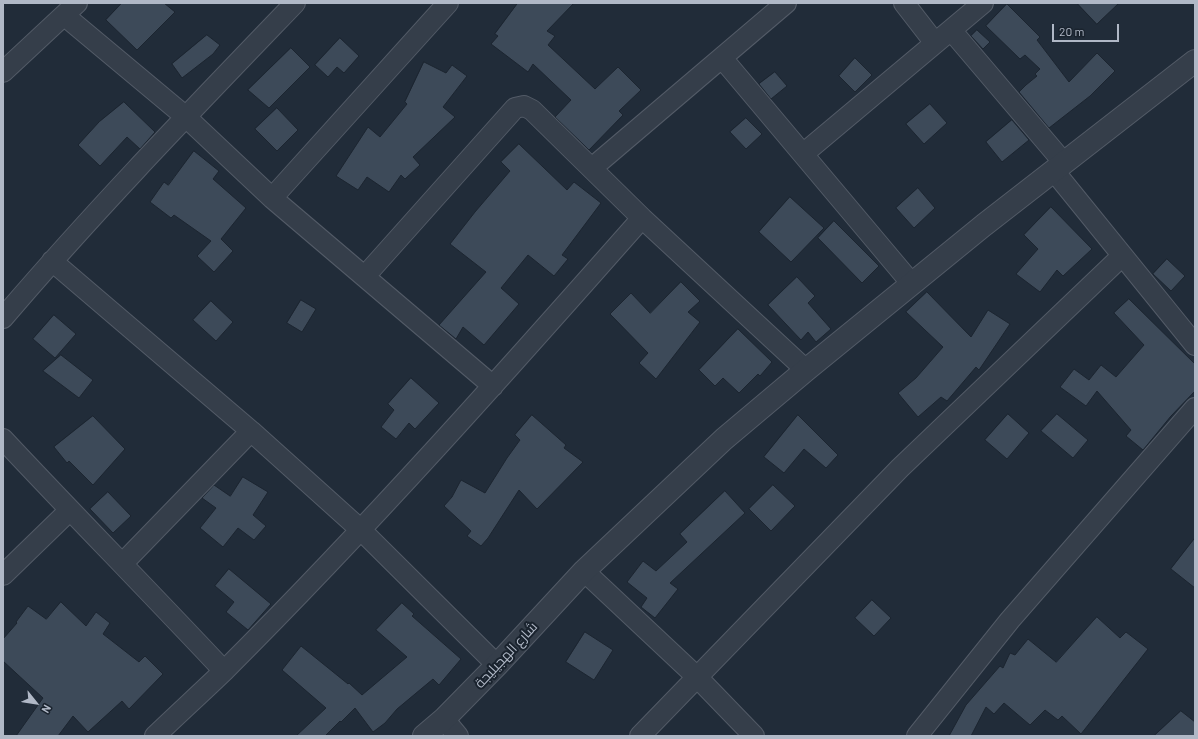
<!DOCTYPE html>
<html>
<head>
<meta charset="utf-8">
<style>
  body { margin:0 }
  #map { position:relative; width:1198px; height:739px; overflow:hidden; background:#212c39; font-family:Barlow,sans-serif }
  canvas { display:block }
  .frame { position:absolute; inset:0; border:4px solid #b0b8c6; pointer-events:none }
  .north { position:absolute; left:16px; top:683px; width:40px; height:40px; -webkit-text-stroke:3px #1a232e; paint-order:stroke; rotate:120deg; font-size:11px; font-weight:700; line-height:16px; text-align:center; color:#b0b8c6 }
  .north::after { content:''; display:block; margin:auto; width:14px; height:18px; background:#b0b8c6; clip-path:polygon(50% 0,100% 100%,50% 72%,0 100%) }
  .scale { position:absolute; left:1052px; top:24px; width:67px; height:18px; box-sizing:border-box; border:2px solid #b0b8c6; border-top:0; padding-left:5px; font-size:12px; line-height:14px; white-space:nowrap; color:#b0b8c6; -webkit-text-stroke:3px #1a232e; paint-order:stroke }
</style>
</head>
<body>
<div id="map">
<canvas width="1198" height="739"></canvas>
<div class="frame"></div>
<div class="north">N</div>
<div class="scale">20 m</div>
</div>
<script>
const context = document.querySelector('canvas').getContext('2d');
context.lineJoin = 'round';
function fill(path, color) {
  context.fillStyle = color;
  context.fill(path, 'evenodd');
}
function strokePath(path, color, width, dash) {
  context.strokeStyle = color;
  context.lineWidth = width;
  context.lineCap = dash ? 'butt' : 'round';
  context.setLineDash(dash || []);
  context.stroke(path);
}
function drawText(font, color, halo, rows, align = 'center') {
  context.font = font + ' Barlow,Cairo,sans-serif';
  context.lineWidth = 4;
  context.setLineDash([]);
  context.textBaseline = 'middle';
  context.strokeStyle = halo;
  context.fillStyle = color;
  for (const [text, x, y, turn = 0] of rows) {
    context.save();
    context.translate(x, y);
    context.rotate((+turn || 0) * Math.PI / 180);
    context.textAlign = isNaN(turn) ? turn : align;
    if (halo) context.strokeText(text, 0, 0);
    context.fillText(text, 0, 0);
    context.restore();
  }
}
const building = new Path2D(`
  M 122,3 L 164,3 L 175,12 L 137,50 L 106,20 Z
  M 518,3 L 574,3 L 547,31 L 555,36 L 548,45 L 595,89 L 618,67 L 641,90 L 619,111 L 623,115 L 589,150 L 555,117 L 571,100 L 533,64 L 528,72 L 491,44 L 498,36 L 495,34 Z
  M 1077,3 L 1119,3 L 1097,24 Z
  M 1007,4 L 1040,37 L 1037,40 L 1069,82 L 1097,53 L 1115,71 L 1090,96 L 1049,128 L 1019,92 L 1026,85 L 1037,76 L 1035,74 L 1040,69 L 1025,55 L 1020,59 L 986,26 Z
  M 977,30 L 990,42 L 983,49 L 971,36 Z
  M 207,35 L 220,45 L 213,54 L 182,78 L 172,64 Z
  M 340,38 L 359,56 L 344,73 L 337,67 L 328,77 L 315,65 Z
  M 291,48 L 310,67 L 269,108 L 248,90 Z
  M 855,58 L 872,75 L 855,92 L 839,76 Z
  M 424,62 L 446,73 L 452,65 L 467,76 L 443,107 L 455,117 L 413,157 L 420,165 L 405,179 L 401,175 L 389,192 L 367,177 L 358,190 L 336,176 L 368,127 L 380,137 L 407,104 L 405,102 Z
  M 775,72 L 787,86 L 771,99 L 759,84 Z
  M 124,102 L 155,132 L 140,149 L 127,137 L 100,166 L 78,145 L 99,122 Z
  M 930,104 L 947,123 L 924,144 L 906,124 Z
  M 277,108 L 298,130 L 277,151 L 255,129 Z
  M 746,118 L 762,134 L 746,149 L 730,132 Z
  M 1012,120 L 1029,140 L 1002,162 L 986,142 Z
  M 519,144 L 567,190 L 574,182 L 601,203 L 562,255 L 568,259 L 554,276 L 528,255 L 501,288 L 519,304 L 484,345 L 463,327 L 456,339 L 439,325 L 486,272 L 450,244 L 475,212 L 510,171 L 501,162 Z
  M 194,151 L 219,171 L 213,179 L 246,208 L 221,239 L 233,251 L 214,272 L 197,256 L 211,241 L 174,215 L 171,218 L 150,202 L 164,182 L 168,185 Z
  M 918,188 L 935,208 L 914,228 L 896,208 Z
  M 790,197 L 824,228 L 791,262 L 759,232 Z
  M 1051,207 L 1092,249 L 1063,276 L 1057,270 L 1040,292 L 1016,274 L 1038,249 L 1024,235 Z
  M 834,221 L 879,266 L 862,283 L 818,238 Z
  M 1167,259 L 1185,276 L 1171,291 L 1153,274 Z
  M 797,277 L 815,296 L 808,303 L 831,329 L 816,342 L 808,332 L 801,340 L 768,305 Z
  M 681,282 L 700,301 L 688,312 L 700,322 L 656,379 L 639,363 L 648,353 L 610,314 L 631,293 L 650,313 Z
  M 927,292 L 971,337 L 988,310 L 1010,324 L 979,370 L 976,367 L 947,401 L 941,397 L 918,417 L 898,393 L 916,378 L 943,347 L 906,312 Z
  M 1129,299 L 1195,364 L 1195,391 L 1171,416 L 1143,450 L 1126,436 L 1131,430 L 1097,391 L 1086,406 L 1060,387 L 1074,369 L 1089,380 L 1101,365 L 1116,377 L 1144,345 L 1114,313 Z
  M 301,300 L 316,309 L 302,332 L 287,323 Z
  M 211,301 L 233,322 L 216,341 L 193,320 Z
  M 54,315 L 76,334 L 55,358 L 33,339 Z
  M 738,329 L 772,362 L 760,376 L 758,374 L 739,393 L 723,378 L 715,386 L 699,370 Z
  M 61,355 L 93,380 L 79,398 L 43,371 Z
  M 411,378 L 439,403 L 415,429 L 409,423 L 396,439 L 381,427 L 394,410 L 388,404 Z
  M 1008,414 L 1029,433 L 1007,459 L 985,440 Z
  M 1057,414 L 1088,440 L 1073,458 L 1041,431 Z
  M 532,415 L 566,445 L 564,448 L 583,462 L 537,509 L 519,490 L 488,538 L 481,546 L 467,536 L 471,531 L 444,506 L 452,497 L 461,480 L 485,493 L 507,458 L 520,440 L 515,435 Z
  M 798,415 L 838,455 L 826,468 L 804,449 L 784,473 L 764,457 Z
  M 93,416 L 125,449 L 93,485 L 69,461 L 67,463 L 54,447 Z
  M 243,477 L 268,492 L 253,515 L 266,526 L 254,540 L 238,528 L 223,547 L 200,528 L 216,508 L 202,498 L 214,485 L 230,496 Z
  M 773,485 L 795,506 L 771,531 L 749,509 Z
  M 725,491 L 745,513 L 670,583 L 678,589 L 655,618 L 641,607 L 647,598 L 627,582 L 643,561 L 656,571 L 687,542 L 680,534 Z
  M 108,492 L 131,516 L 113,533 L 90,509 Z
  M 1195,538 L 1195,588 L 1171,569 Z
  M 229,569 L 271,604 L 248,630 L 226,612 L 234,602 L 215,586 Z
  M 872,600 L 891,618 L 874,636 L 855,618 Z
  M 61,602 L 86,626 L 96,612 L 110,623 L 103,634 L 139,662 L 145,656 L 163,674 L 129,709 L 122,701 L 88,732 L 73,716 L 58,736 L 16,736 L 43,698 L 3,661 L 3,639 L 17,623 L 16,622 L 28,606 L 46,619 Z
  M 402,603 L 414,614 L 412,616 L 461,659 L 439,685 L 433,679 L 397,709 L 385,723 L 373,732 L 355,708 L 341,722 L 340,721 L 325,736 L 296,736 L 326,708 L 282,670 L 301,646 L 348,684 L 349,683 L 362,695 L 407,657 L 376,630 Z
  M 1097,617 L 1120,638 L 1126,632 L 1148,649 L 1081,734 L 1062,716 L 1058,720 L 1045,710 L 1030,725 L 1004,703 L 994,714 L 986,707 L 971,736 L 949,736 L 966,705 L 1000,666 L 1003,668 L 1010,653 L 1015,655 L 1028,639 L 1056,662 Z
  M 585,632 L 613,650 L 594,680 L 566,662 Z
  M 1181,711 L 1195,722 L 1195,736 L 1154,736 Z`);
const minor = new Path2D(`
  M 904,3 L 935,43
  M 65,16 L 186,117 L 272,198 L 493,386
  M 951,30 L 1064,163
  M 722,58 L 912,284
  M 3,72 L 77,3
  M 803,154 L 983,3
  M 592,168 L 786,3
  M 1054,171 L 1195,345
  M 272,198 L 448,3
  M 52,261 L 251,431 L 361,530 L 497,665
  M 365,276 L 515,108 L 524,106 L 532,110 L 642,218 L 806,370
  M 3,318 C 96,209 196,106 295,3
  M 3,439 C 76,517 151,593 224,671
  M 123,563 L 251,431
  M 584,571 L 697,677 L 754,736
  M 3,575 L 70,510
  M 444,719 L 458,736
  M 155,736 C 178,714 202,692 225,670 C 370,525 506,372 642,218
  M 640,736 L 900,468 L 1122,256
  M 917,736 L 1010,620 L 1195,408`);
const tertiary = new Path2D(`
  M 424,736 L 444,719 L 497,665 L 584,571 L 724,439 L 806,370 L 984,225 L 1195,61`);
const streetNames = [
  ["شارع الهجيليجة",506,655,-47]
];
fill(building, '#3d4a59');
strokePath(building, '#1c2530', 1);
strokePath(minor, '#535b67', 22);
strokePath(tertiary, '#535b67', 24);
strokePath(minor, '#353e4a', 20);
strokePath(tertiary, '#353e4a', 22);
drawText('14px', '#b0b8c6', '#1a232e', streetNames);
</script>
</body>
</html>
